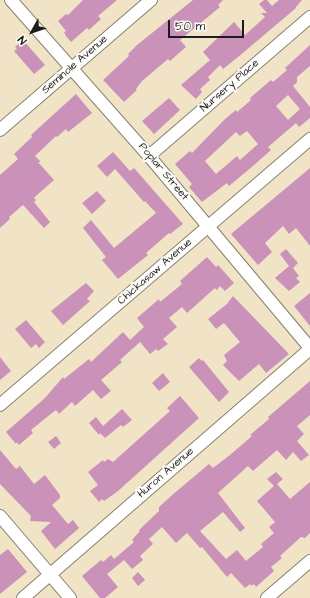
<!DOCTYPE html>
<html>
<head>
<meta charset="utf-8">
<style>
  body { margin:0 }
  #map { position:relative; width:310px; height:598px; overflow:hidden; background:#f0e3c6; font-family:"Architects Daughter",sans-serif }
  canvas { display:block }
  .north { position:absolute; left:12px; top:12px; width:40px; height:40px; -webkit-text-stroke:3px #fdfcf7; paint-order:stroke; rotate:230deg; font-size:11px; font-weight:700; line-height:16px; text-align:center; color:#1c1c1c }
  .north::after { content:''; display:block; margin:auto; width:14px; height:18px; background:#1c1c1c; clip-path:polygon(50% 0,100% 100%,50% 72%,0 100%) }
  .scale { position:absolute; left:168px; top:20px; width:76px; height:18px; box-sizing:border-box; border:2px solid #1c1c1c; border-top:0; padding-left:5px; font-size:12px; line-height:14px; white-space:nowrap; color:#1c1c1c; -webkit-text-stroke:3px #fdfcf7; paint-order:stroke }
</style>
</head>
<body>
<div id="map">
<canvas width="310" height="598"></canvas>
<div class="north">N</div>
<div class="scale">50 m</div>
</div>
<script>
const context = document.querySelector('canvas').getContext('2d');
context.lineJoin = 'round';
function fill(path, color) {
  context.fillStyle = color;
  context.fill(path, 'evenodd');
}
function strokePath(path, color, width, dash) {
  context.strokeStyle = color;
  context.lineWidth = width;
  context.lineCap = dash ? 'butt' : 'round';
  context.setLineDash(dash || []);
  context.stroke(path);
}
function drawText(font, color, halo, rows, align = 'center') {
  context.font = font + ' "Architects Daughter",sans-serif';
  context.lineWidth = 4;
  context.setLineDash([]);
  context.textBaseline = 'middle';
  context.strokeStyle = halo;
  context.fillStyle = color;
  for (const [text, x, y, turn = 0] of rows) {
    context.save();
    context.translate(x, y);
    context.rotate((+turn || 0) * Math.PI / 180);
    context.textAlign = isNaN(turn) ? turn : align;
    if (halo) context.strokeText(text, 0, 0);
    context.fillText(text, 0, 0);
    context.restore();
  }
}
const building = new Path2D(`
  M 83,0 L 117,0 L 98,16 L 101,19 L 89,30 L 87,28 L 71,42 L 66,36 L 64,32 L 66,31 L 58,21 L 66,14 L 68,15 Z
  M 193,0 L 223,0 L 218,5 L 220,7 L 180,40 L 186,47 L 170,61 L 168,59 L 142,81 L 136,89 L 137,90 L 124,102 L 103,80 L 129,56 L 128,54 L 137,45 Z
  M 264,0 L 267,0 L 272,6 L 279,0 L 302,0 L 296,7 L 296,8 L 238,57 L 223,69 L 220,65 L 208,77 L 210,80 L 200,89 L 202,92 L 196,99 L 181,85 L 210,60 L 203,52 L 234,22 L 245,35 L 265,17 L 261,13 L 267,13 L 259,4 Z
  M 23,40 L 45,65 L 34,74 L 14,51 L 17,49 L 15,47 Z
  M 310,45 L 310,66 L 297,77 L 297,82 L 293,86 L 310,107 L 310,118 L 299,127 L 296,123 L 268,147 L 271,150 L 253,166 L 229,186 L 227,183 L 202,202 L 189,187 L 192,184 L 175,164 L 190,151 L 192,153 L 225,119 L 236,110 L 237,112 L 251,100 L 250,98 L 271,80 L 273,82 L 287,70 L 285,68 ZM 288,95 L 300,109 L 288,120 L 276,106 ZM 247,131 L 258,144 L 240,160 L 237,156 L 216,174 L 205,161 L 236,132 L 240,136 Z
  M 76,94 L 92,113 L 68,132 L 66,129 L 57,137 L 56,136 L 35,156 L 41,162 L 38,162 L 54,180 L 37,195 L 34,198 L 36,200 L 34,202 L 50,222 L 44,228 L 23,205 L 9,217 L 10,219 L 0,228 L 0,175 L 18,159 L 14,154 L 32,137 L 31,135 Z
  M 169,98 L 180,110 L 154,134 L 142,121 Z
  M 113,152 L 130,171 L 134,168 L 183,224 L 170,234 L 169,233 L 146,253 L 148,255 L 118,279 L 102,260 L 106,257 L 83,228 L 91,220 L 114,248 L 156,213 L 145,201 L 144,202 L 115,169 L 107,177 L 97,166 Z
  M 310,168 L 310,246 L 296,228 L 289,234 L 283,226 L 265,243 L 272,252 L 258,265 L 231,234 Z
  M 97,191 L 106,201 L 92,214 L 82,203 Z
  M 286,249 L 298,263 L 293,268 L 299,276 L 296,278 L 300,282 L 289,291 L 275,278 L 289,266 L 280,254 Z
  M 207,257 L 216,267 L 218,265 L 234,283 L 225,291 L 220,286 L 217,290 L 215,288 L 187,313 L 182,307 L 169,318 L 177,327 L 163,339 L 168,344 L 158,351 L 156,349 L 150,354 L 140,342 L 120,360 L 122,362 L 101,380 L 111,391 L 101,399 L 93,390 L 75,406 L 72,402 L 59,414 L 56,410 L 52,413 L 31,430 L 33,433 L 19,445 L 17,442 L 16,444 L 6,432 L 45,398 L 63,377 L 64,379 L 89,359 L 91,362 L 123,332 L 130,340 L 144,327 L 137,318 L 159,299 L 160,302 L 182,284 L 180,281 Z
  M 86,283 L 94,291 L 87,299 L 90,301 L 63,325 L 51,311 Z
  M 310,293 L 310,326 L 294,306 Z
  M 233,296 L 289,354 L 266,373 L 259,364 L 239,381 L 223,365 L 227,361 L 224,355 L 240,342 L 224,323 L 216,329 L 208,319 L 227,304 Z
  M 26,320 L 45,342 L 39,348 L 36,344 L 31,348 L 15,329 Z
  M 0,357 L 11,371 L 0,380 Z
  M 199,358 L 202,361 L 203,360 L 229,392 L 219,402 L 189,367 Z
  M 163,373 L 170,382 L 159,391 L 152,383 Z
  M 310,381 L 310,415 L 297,426 L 304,434 L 297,441 L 309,455 L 301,461 L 293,452 L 286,460 L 277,450 L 253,471 L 248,466 L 218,493 L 245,528 L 240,532 L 223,512 L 200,531 L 226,559 L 237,550 L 246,561 L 263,547 L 261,544 L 274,533 L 269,527 L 275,522 L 257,501 L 274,486 L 267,479 L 276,472 L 283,479 L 277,484 L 290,499 L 310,482 L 310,533 L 305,538 L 301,537 L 280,556 L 282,558 L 271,567 L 274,571 L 256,587 L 254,584 L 251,586 L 250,584 L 245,588 L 231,573 L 227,577 L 202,547 L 200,548 L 187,533 L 176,543 L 162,527 L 149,539 L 153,544 L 140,556 L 143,560 L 132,569 L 124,560 L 107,574 L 118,587 L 105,598 L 100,598 L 82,576 L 101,560 L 103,562 L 111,555 L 114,559 L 134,542 L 132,540 L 140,531 L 139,530 L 159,511 L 159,507 L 171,496 L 209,464 L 213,468 L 230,455 L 252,436 L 250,435 L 269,419 L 268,417 Z
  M 180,396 L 199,418 L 118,491 L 104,501 L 102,499 L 99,502 L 90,491 L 98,485 L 88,472 L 103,460 L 104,462 L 108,459 L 113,462 L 170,411 L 167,408 Z
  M 122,409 L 132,420 L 123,427 L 121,425 L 105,438 L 100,433 L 99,435 L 89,423 L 96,417 L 103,426 Z
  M 56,436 L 61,443 L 54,449 L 48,442 Z
  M 0,450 L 16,469 L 20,466 L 34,484 L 45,475 L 60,495 L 60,498 L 52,505 L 68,524 L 73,520 L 79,528 L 55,549 L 41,531 L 51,522 L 30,521 L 31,516 L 0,484 Z
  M 8,549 L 27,572 L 0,594 L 0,555 Z
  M 138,572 L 145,580 L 138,586 L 132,578 Z`);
const street = new Path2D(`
  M 11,0 L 149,156 L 310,348
  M 0,130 L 151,0
  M 149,156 L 310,17
  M 0,405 L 310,139
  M 0,516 L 70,598
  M 23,598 L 310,349
  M 267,598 L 310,561`);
const streetNames = [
  ["Seminole Avenue",75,65,-41],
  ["Nursery Place",230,86,-41],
  ["Poplar Street",163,172,50],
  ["Chickasaw Avenue",155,272,-41],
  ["Huron Avenue",166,473,-41]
];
fill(building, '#ca92b9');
strokePath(street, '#868071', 14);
strokePath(street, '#fff', 12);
drawText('11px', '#1c1c1c', '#fdfcf7', streetNames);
</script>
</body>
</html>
